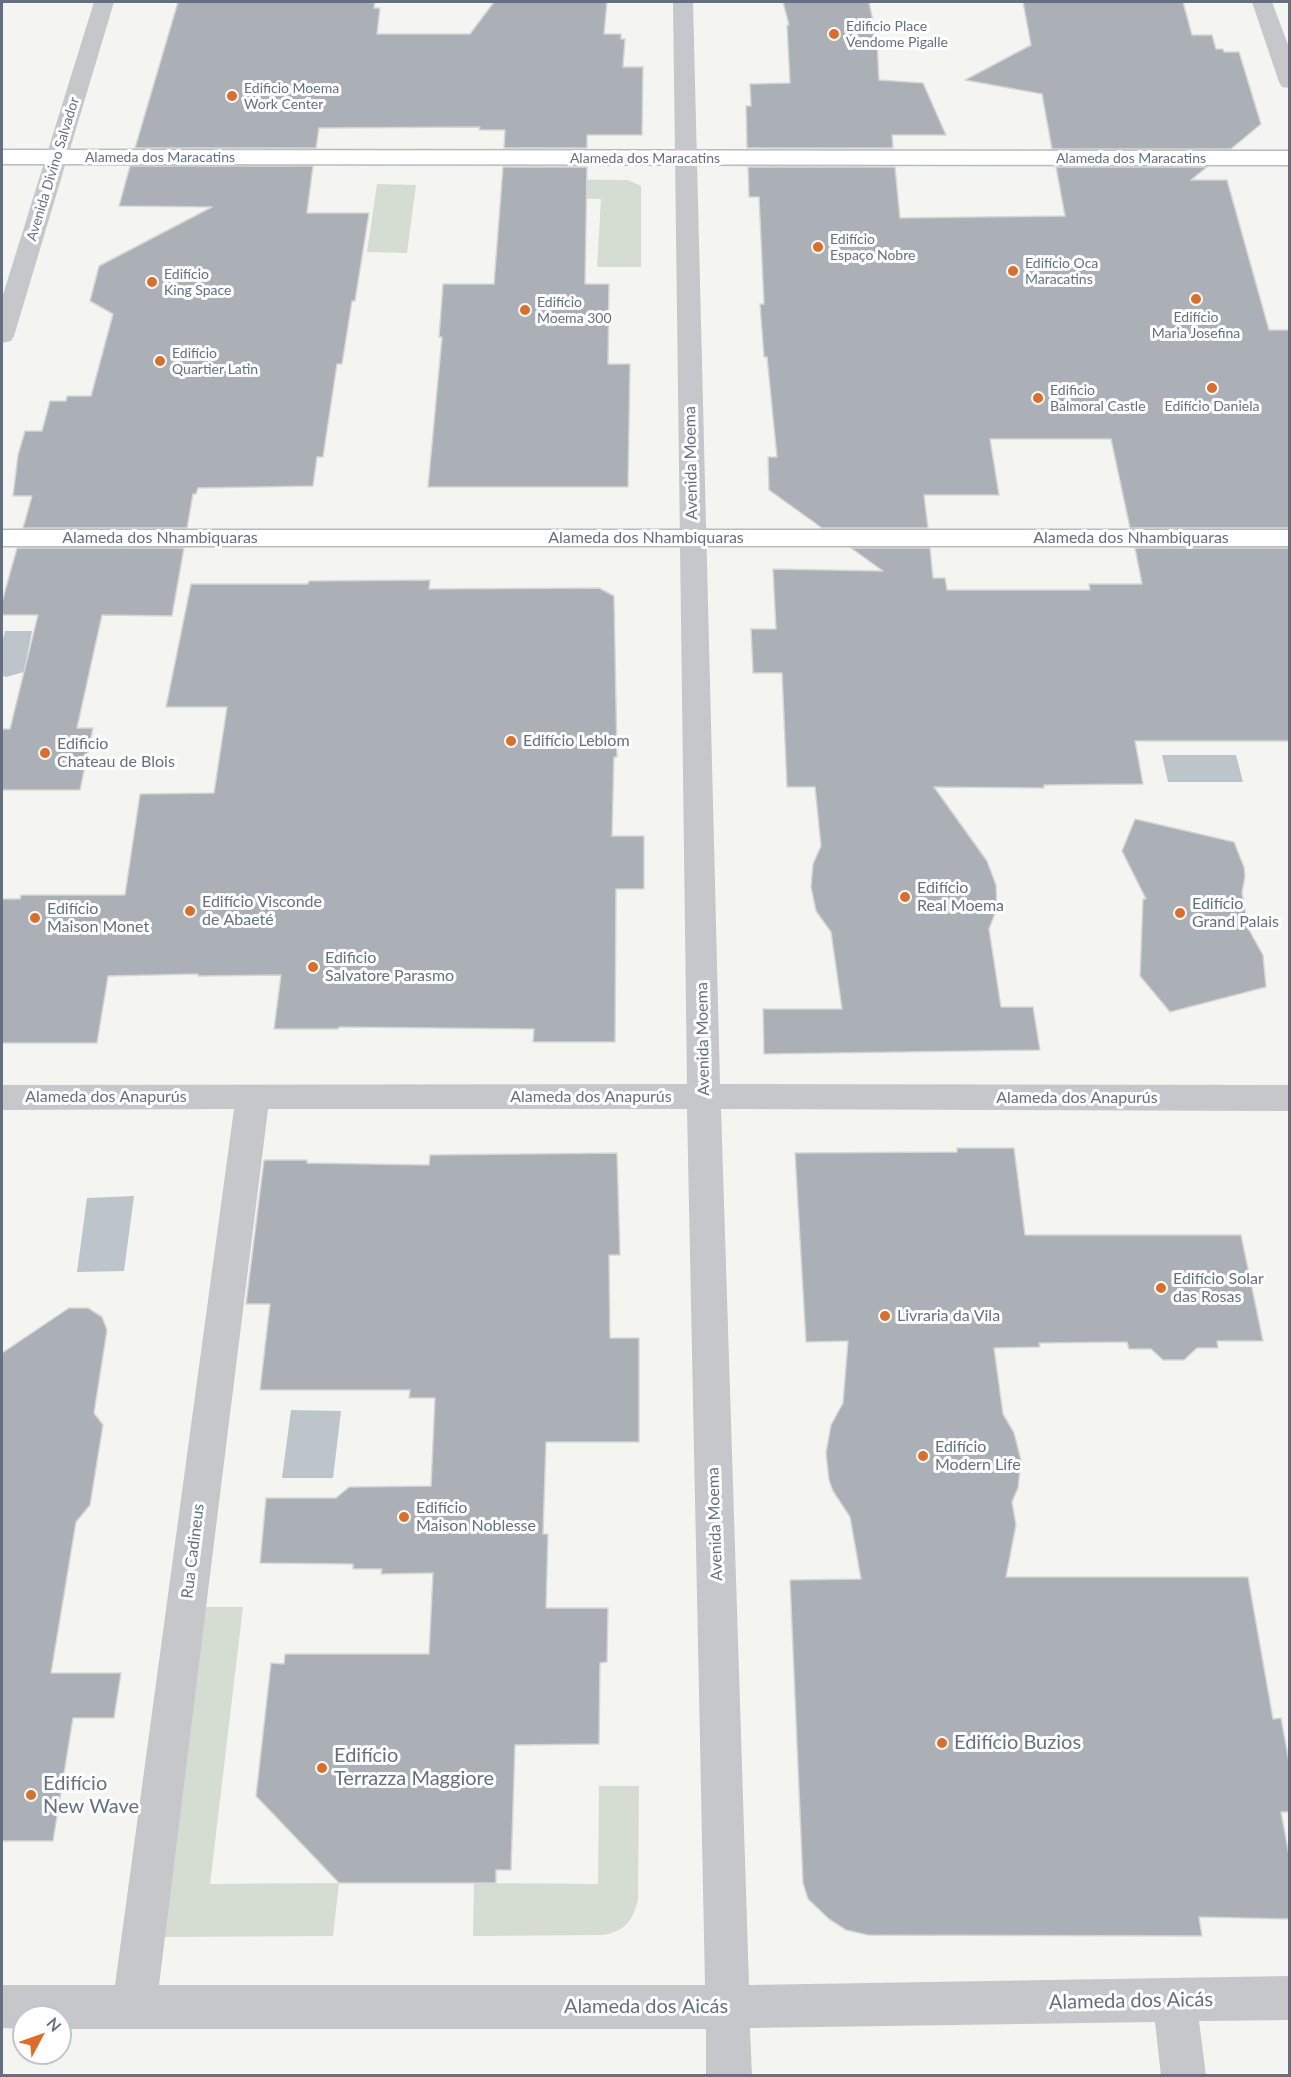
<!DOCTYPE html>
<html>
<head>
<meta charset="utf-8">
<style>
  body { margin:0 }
  #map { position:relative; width:1291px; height:2077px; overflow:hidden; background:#f4f5f1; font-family:Lato,sans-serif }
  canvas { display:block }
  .frame { position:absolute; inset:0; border:3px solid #647082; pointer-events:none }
  .north { position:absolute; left:12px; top:2005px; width:60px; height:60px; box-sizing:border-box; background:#fff; border:2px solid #c1c6cd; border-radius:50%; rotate:49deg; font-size:16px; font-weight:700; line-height:24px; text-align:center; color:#647082 }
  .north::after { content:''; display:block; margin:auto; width:21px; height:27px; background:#df6d27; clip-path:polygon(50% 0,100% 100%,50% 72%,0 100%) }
</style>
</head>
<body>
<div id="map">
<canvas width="1291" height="2077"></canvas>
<div class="frame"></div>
<div class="north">N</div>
</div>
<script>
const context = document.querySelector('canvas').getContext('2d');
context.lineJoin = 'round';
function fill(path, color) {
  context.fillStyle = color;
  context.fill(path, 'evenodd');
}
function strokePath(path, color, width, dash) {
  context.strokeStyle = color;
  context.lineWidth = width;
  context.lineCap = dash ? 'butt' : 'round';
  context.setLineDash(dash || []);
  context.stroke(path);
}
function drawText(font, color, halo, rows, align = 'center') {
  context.font = font + ' Lato,sans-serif';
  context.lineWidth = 6;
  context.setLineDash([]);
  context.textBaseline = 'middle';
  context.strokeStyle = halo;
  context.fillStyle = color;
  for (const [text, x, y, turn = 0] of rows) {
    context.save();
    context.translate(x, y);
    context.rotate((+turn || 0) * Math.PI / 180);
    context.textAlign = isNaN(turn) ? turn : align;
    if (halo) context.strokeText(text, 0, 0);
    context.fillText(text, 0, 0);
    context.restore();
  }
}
const green = new Path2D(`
  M 503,179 L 628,180 L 641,186 L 641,267 L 597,267 L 601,199 L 502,197 Z
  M 377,184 L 416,185 L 407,253 L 367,252 Z
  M 202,1607 L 243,1607 L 210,1884 L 339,1883 L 333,1936 L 159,1937 Z
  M 599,1786 L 639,1786 L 638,1899 C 633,1921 625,1931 603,1935 L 473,1936 L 474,1883 L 598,1884 Z`);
const water = new Path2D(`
  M 5,631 L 32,631 L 24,672 L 6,677 L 2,675 L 2,643 Z
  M 1162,755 L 1236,755 L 1243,782 L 1168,782 Z
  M 134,1196 L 124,1271 L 77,1272 L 87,1198 Z
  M 291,1410 L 341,1411 L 333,1478 L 282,1478 Z`);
const building = new Path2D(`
  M 178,2 L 375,2 L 374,8 L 380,8 L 377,34 L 470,34 L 494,2 L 607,2 L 604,34 L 621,34 L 621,39 L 625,39 L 623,67 L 643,67 L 642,135 L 587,135 L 587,148 L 504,148 L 505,130 L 479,130 L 480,127 L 319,128 L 316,148 L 135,148 Z
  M 783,2 L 869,2 L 877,40 L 879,80 L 923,83 L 946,135 L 892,135 L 893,148 L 747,148 L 746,106 L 751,106 L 750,84 L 790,83 L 787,25 L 789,25 Z
  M 1023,2 L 1183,2 L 1192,35 L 1212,35 L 1216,49 L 1223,49 L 1224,52 L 1239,52 L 1261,124 L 1231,149 L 1052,149 L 1042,94 L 965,80 L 1031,45 Z
  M 130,166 L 313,166 L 307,213 L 369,213 L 355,301 L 352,301 L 342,364 L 337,364 L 323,457 L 317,457 L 313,486 L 198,488 L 196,494 L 193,494 L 187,528 L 23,528 L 32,496 L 13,496 L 18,455 L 25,431 L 42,431 L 50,401 L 66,401 L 67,396 L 91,396 L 113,314 L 90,301 L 99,266 L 212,207 L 119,206 Z
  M 503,167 L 587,167 L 585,284 L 609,284 L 608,364 L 630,364 L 628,487 L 428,487 L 442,337 L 439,337 L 443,284 L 494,284 Z
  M 748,167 L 895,167 L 900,218 L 1065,216 L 1056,167 L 1207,167 L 1191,180 L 1227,180 L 1269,330 L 1290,330 L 1290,528 L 1130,528 L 1111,439 L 990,439 L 999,495 L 924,495 L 928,528 L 822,528 L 769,490 L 768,457 L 777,457 L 767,357 L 764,357 L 760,304 L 764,304 L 759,197 L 749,197 Z
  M 17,548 L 184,548 L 172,616 L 102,615 L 77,728 L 93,728 L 80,790 L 2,790 L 2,729 L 10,729 L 38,615 L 2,615 L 2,602 Z
  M 851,548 L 930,548 L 933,578 L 945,578 L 947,590 L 1090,590 L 1089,584 L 1142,584 L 1135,548 L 1290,548 L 1290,741 L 1135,741 L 1143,784 L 1044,785 L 1044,788 L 934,787 L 987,861 L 996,885 L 997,908 L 989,929 L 1001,1007 L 1033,1007 L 1040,1050 L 764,1054 L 763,1009 L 842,1009 L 831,932 L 816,911 L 811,887 L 813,864 L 821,846 L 815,787 L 787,787 L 782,673 L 753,673 L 751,629 L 776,629 L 773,569 L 883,571 Z
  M 430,580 L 429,589 L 599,588 L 614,596 L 617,757 L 614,757 L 612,836 L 644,836 L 644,889 L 616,889 L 615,1042 L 533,1042 L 534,1029 L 339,1027 L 338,1029 L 274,1029 L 281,975 L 198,976 L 198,974 L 108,976 L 97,1043 L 2,1043 L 2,899 L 20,899 L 21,895 L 125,895 L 140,794 L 214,793 L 227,707 L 166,707 L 191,584 L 308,584 L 309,581 Z
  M 1135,819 L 1234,842 L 1244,867 L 1245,876 L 1242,893 L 1249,930 L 1263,955 L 1266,987 L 1170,1012 L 1140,976 L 1143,899 L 1146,899 L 1122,851 Z
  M 957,1148 L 1014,1148 L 1025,1235 L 1241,1235 L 1263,1341 L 1217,1341 L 1218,1348 L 1197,1348 L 1184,1360 L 1163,1360 L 1151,1349 L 1129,1349 L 1127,1342 L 1039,1343 L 1040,1347 L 994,1348 L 1003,1414 L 1014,1433 L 1021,1460 L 1018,1488 L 1012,1502 L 1016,1525 L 1006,1577 L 1248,1577 L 1273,1719 L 1281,1718 L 1290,1767 L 1290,1812 L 1281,1812 L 1290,1860 L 1290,1919 L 1199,1917 L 1202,1936 L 868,1935 L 846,1930 L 829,1919 L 808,1899 L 803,1883 L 790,1580 L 861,1579 L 850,1517 L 833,1491 L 829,1480 L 826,1453 L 831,1425 L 843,1403 L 848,1341 L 806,1342 L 795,1153 L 957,1152 Z
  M 617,1153 L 620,1255 L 609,1255 L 610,1338 L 639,1338 L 639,1442 L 546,1442 L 543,1534 L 548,1534 L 546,1608 L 608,1608 L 607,1662 L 600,1663 L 599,1744 L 515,1745 L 511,1870 L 496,1870 L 496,1883 L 339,1883 L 256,1796 L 271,1663 L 284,1664 L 285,1654 L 429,1654 L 433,1573 L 381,1574 L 382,1569 L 353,1569 L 353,1564 L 260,1563 L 266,1498 L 336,1498 L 349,1487 L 431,1486 L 435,1398 L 409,1398 L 410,1390 L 260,1390 L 270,1304 L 246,1304 L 264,1160 L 307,1160 L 307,1163 L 429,1165 L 430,1155 Z
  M 69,1308 L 88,1308 L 102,1317 L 107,1330 L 94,1413 L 103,1425 L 90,1505 L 76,1522 L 51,1673 L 121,1673 L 114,1718 L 73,1718 L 53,1841 L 2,1841 L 2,1353 Z`);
const street = new Path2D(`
  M 94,2 L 114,2 L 14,336 L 11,341 L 2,343 L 2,298 Z
  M 673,2 L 693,2 L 720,1084 L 1290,1085 L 1290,1111 L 721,1109 L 749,1985 L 1290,1976 L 1290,2020 L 1199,2021 L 1206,2076 L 1161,2076 L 1155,2022 L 750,2028 L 752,2076 L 706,2076 L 706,2029 L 60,2029 L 60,2017 L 24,2017 L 24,2029 L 2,2028 L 2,1985 L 115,1985 L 234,1109 L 2,1110 L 2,1085 L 687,1084 ZM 268,1109 L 687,1109 L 705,1985 L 159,1985 Z
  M 1252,2 L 1272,2 L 1290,50 L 1290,88 L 1282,87 L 1279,82 Z`);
const secondary = new Path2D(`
  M 2,150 L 1290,151 L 1290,165 L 2,164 Z
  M 2,530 L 1290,530 L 1290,546 L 2,546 Z`);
const markers = [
  [834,34,6,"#df6d27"],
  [232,96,6,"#df6d27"],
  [818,247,6,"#df6d27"],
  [1013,271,6,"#df6d27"],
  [152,282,6,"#df6d27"],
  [1196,299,6,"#df6d27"],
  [525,310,6,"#df6d27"],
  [160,361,6,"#df6d27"],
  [1212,388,6,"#df6d27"],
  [1038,398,6,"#df6d27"],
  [511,741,6,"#df6d27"],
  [45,753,6,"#df6d27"],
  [905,897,6,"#df6d27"],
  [190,911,6,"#df6d27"],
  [1180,913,6,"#df6d27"],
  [35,918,6,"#df6d27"],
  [313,967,6,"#df6d27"],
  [1161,1288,6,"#df6d27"],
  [885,1316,6,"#df6d27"],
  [923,1456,6,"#df6d27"],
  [404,1517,6,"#df6d27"],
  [942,1743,6,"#df6d27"],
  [322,1768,6,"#df6d27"],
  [31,1795,6,"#df6d27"]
];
const farPoinames = [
  ["Edificio Place",846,26],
  ["Vendome Pigalle",846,42],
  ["Edificio Moema",244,88],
  ["Work Center",244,104],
  ["Edifício",830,239],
  ["Espaço Nobre",830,255],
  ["Edifício Oca",1025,263],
  ["Maracatins",1025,279],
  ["Edifício",164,274],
  ["King Space",164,290],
  ["Edifício",537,302],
  ["Moema 300",537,318],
  ["Edifício",1196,317,"center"],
  ["Maria Josefina",1196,333,"center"],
  ["Edifício",172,353],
  ["Quartier Latin",172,369],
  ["Edificio",1050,390],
  ["Balmoral Castle",1050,406],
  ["Edifício Daniela",1212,406,"center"]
];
const farStreetnames = [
  ["Alameda dos Maracatins",160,157],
  ["Alameda dos Maracatins",645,158],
  ["Alameda dos Maracatins",1131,158],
  ["Avenida Divino Salvador",53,169,-73]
];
const streetNames = [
  ["Avenida Moema",691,463,-91],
  ["Alameda dos Nhambiquaras",160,538],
  ["Alameda dos Nhambiquaras",646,538],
  ["Alameda dos Nhambiquaras",1131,538],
  ["Avenida Moema",703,1039,-91],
  ["Alameda dos Anapurús",106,1097],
  ["Alameda dos Anapurús",591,1097],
  ["Alameda dos Anapurús",1077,1098],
  ["Avenida Moema",715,1524,-92],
  ["Rua Cadineus",193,1551,-83]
];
const poiNames = [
  ["Edifício Leblom",523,741],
  ["Edificio",57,744],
  ["Chateau de Blois",57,762],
  ["Edifício",917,888],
  ["Real Moema",917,906],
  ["Edifício Visconde",202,902],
  ["de Abaeté",202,920],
  ["Edifício",1192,904],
  ["Grand Palais",1192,922],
  ["Edifício",47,909],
  ["Maison Monet",47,927],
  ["Edificio",325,958],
  ["Salvatore Parasmo",325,976],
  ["Edifício Solar",1173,1279],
  ["das Rosas",1173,1297],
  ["Livraria da Vila",897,1316],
  ["Edifício",935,1447],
  ["Modern Life",935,1465],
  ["Edifício",416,1508],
  ["Maison Noblesse",416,1526]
];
const nearPoinames = [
  ["Edifício Buzios",954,1743],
  ["Edifício",334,1756],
  ["Terrazza Maggiore",334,1779],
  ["Edifício",43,1784],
  ["New Wave",43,1807]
];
const nearStreetnames = [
  ["Alameda dos Aicás",1131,2001,-1],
  ["Alameda dos Aicás",646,2007]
];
fill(green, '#d5dcd2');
fill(water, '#bdc5ca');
fill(building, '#abb0b7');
strokePath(building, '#d6d6d4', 1.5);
strokePath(secondary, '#b7babf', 3);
fill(street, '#c5c7cb');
fill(secondary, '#fff');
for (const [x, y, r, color] of markers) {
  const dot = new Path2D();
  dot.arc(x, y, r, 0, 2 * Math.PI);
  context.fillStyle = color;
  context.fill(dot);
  strokePath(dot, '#fff', 2);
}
drawText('14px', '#647082', '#fff', farPoinames, 'left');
drawText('14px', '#647082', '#fff', farStreetnames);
drawText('16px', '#647082', '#fff', streetNames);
drawText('16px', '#647082', '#fff', poiNames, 'left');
drawText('20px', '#647082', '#fff', nearPoinames, 'left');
drawText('20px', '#647082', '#fff', nearStreetnames);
</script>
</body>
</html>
